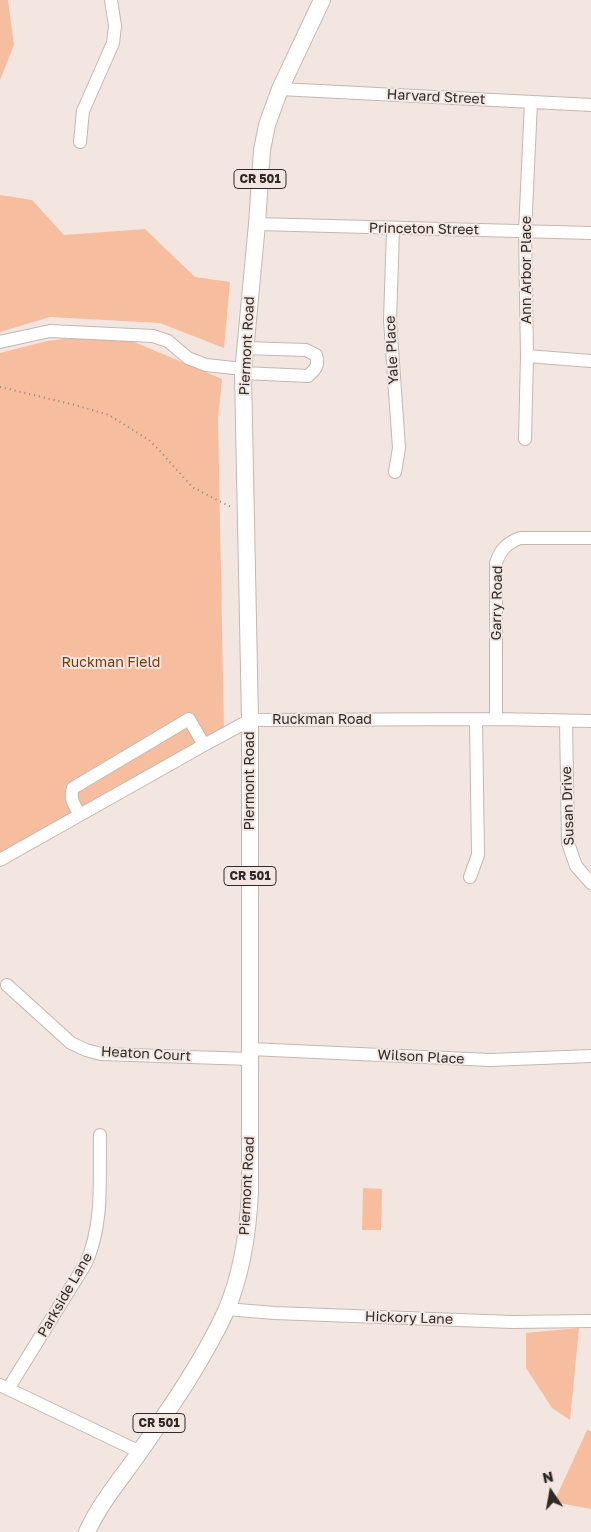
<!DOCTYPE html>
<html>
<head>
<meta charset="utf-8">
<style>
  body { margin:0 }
  #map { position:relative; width:591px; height:1532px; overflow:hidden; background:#f3e6e0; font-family:"Golos Text",sans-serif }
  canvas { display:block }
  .north { position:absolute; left:526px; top:1467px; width:50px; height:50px; -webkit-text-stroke:4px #f3e6e0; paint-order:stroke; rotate:348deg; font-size:14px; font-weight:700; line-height:20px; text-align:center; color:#2f2a28 }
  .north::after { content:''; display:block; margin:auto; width:18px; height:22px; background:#2f2a28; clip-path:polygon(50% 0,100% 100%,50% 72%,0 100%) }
</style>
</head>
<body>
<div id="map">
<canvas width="591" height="1532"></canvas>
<div class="north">N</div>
</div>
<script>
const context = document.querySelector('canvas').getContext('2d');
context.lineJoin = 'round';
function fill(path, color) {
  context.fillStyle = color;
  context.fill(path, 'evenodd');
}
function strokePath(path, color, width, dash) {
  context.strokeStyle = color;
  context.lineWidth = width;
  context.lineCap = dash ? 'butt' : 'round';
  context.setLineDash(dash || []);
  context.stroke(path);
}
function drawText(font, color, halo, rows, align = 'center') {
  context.font = font + ' "Golos Text",sans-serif';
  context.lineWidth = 4;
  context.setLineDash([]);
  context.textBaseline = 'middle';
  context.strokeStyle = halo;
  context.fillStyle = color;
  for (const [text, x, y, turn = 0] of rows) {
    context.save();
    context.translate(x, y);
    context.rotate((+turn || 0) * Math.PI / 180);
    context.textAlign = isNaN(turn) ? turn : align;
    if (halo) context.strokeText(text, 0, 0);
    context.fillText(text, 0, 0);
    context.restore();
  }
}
const green = new Path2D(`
  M 0,0 L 8,0 L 14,45 L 0,80 Z
  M 0,195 L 32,200 L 64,235 L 145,229 L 195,277 L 230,282 L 224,348 L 160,323 L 50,317 L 0,332 Z
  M 113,333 L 222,379 L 218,419 L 224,730 L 0,858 L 0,353 L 47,341 Z
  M 363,1188 L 382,1189 L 381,1230 L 362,1230 Z
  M 579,1328 L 570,1420 L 552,1408 L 526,1368 L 526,1333 Z
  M 587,1430 L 591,1431 L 591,1509 L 554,1502 Z`);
const path = new Path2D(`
  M 0,387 L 75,405 L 109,415 L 149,440 L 160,451 L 192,487 L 231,507`);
const minor = new Path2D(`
  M 280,89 L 591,105
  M 80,142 L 83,111 L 113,43 L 115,26 L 111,0
  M 257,224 L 591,233
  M 393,229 L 390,320 L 399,448 L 395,472
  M 0,342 L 50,331 L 153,336 L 168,341 L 188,358 L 206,365 L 243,369
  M 527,356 L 591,361
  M 243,373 L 308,376 C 316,369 319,365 316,355 L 306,350 L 245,348
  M 525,439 L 527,356 L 525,232 L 531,102
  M 496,719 L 496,563 C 500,550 507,543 520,538 L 591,538
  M 566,721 L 568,843 L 576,866 L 591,883
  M 80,815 C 75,806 69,799 73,788 L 189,719 L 204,745
  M 0,860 L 204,745 L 250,720 L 496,719 L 591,721
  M 470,877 L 478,855 L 476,720
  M 7,985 L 71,1043 L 86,1050 L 101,1054 L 250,1059
  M 250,1049 L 490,1060 L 591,1056
  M 226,1309 L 274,1313 L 512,1322 L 591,1321
  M 0,1385 L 140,1452
  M 8,1389 L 86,1263 C 104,1223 99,1178 100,1135`);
const major = new Path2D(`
  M 87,1532 C 100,1503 121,1479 139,1453 C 170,1408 203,1361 226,1311 C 242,1274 248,1232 250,1192 L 250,720 L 243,373 L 257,224 L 262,150 L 267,125 L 280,89 L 322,0`);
const shields = [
  [260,179,52],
  [250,876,52],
  [159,1423,52]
];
const shieldNames = [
  ["CR 501",260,179],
  ["CR 501",250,876],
  ["CR 501",159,1423]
];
const streetNames = [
  ["Harvard Street",436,97,3],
  ["Princeton Street",424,229,1],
  ["Ann Arbor Place",527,270,-90],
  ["Piermont Road",247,346,-87],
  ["Yale Place",392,350,-93],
  ["Garry Road",497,603,-89],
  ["Ruckman Road",322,720],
  ["Piermont Road",250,781,-90],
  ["Susan Drive",568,806,-92],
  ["Heaton Court",146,1054,3],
  ["Wilson Place",421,1057,3],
  ["Piermont Road",247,1186,-87],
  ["Parkside Lane",65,1295,-60],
  ["Hickory Lane",409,1318,2]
];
const parkNames = [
  ["Ruckman Field",111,663]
];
fill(green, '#f7bd9f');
strokePath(minor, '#c3b7b1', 14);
strokePath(major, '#c3b7b1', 18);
strokePath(path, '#8d8480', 2, [1, 4]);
strokePath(minor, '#fff', 12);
strokePath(major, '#fff', 16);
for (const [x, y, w] of shields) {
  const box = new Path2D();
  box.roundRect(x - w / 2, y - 9.5, w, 19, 4);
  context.fillStyle = '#f3e6e0';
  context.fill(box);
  strokePath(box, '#2f2a28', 1);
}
drawText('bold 12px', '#2f2a28', null, shieldNames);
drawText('14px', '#2f2a28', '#f3e6e0', streetNames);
drawText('14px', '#7c3604', '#f3e6e0', parkNames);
</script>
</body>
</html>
